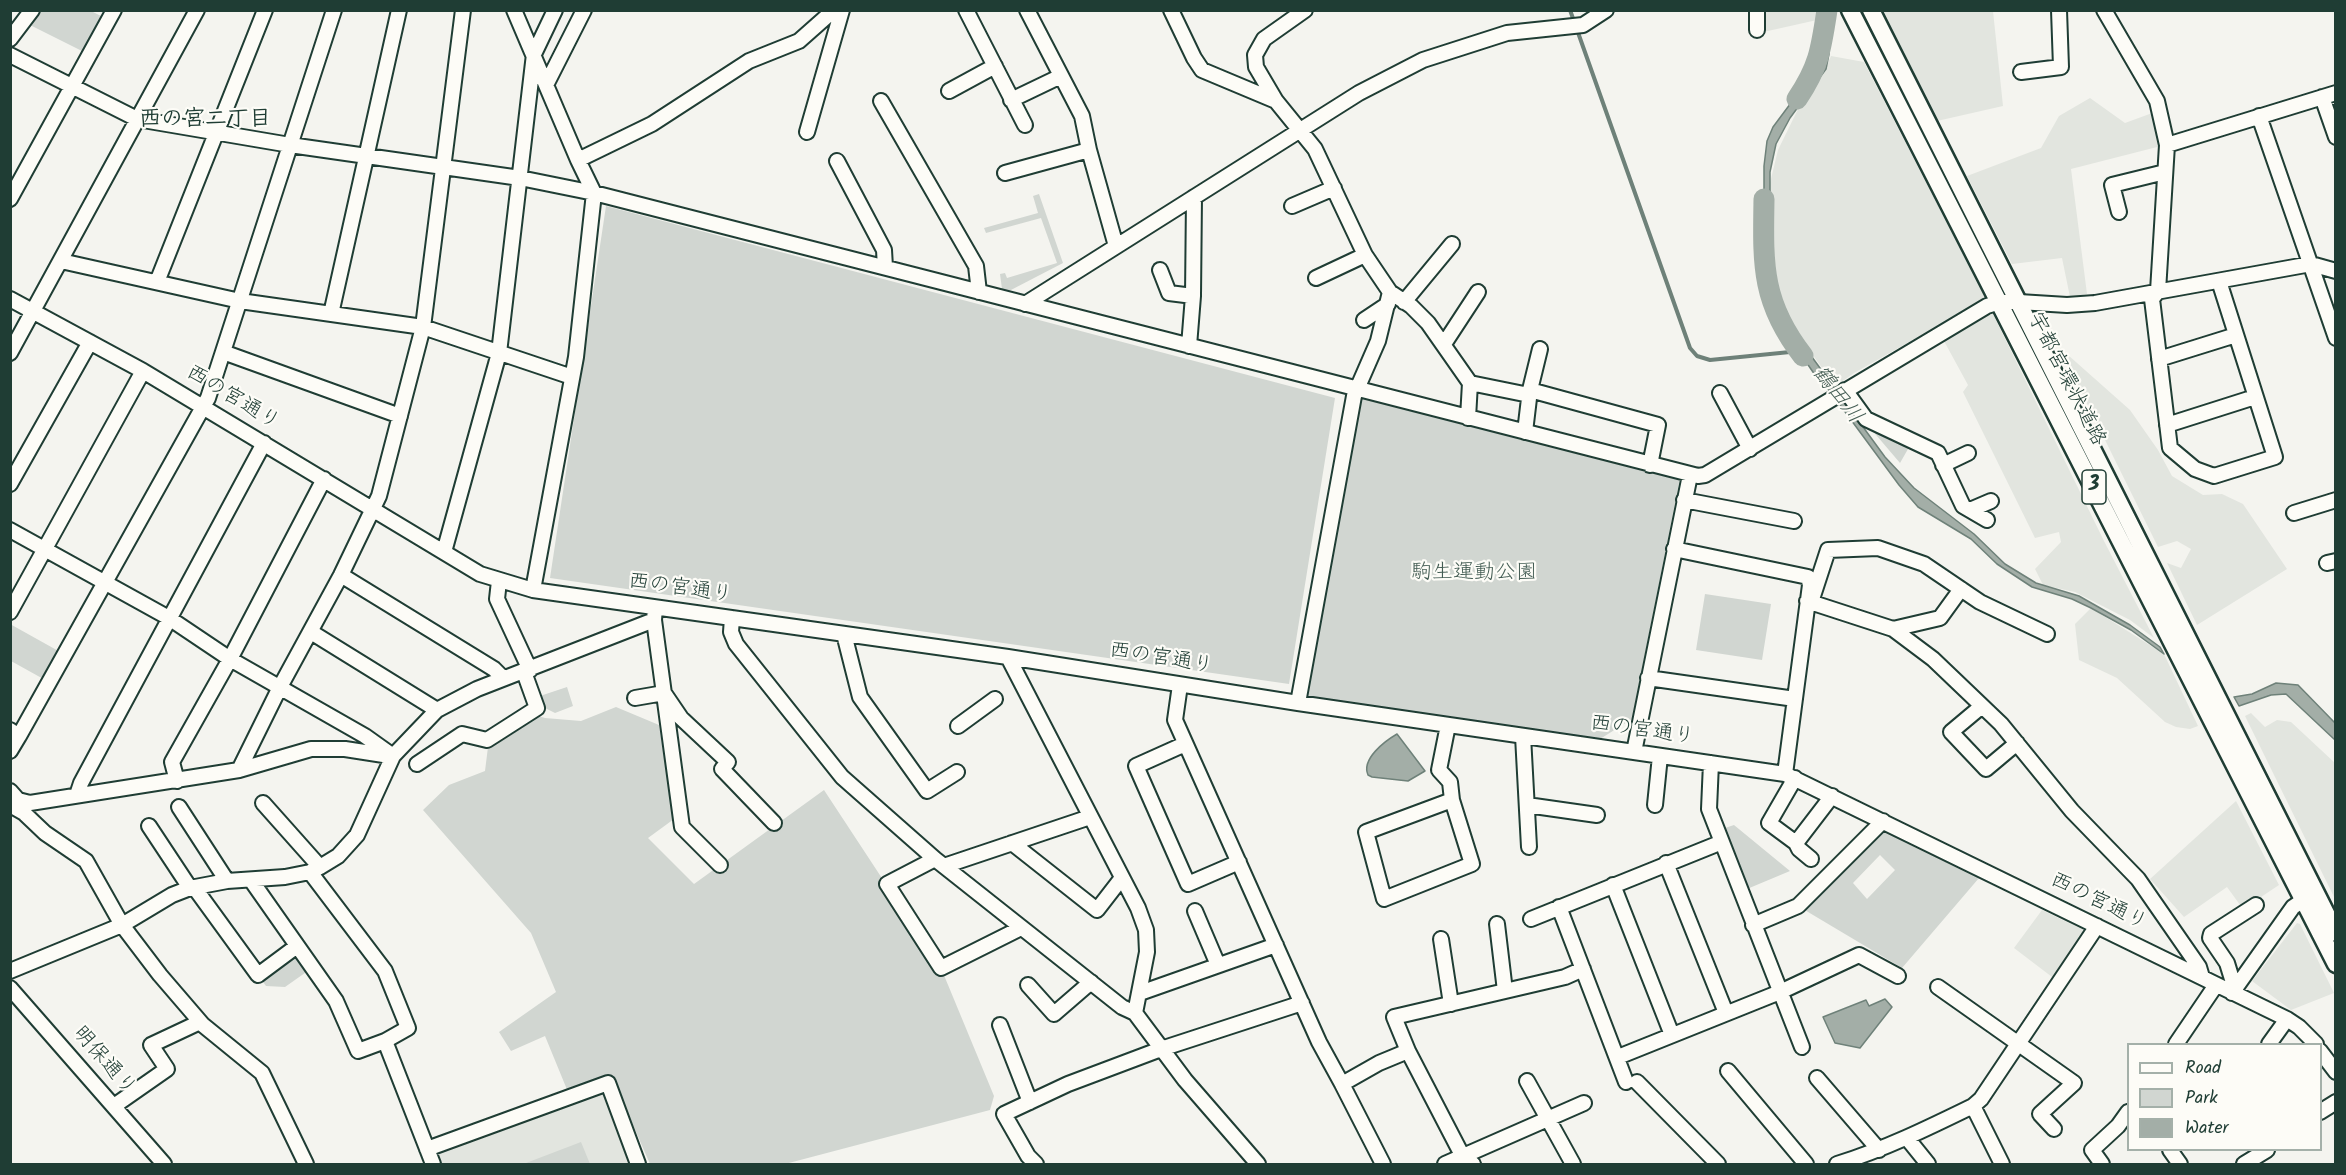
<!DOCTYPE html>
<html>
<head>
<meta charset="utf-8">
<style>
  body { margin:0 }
  #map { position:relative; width:2346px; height:1175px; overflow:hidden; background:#f4f4ef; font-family:Kalam,sans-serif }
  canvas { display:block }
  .frame { position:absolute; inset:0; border:12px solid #1f3d34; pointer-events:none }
  .legend { position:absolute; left:2127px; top:1043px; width:195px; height:108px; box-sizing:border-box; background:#fdfcf7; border:2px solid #a4b0a9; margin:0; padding:8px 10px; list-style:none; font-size:18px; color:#1f3d34 }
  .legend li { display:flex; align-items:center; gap:12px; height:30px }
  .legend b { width:30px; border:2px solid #a4b0a9 }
</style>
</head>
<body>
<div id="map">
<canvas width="2346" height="1175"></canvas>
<div class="frame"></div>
<ul class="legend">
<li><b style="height:8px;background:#fdfcf7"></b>Road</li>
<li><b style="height:16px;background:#d1d6d1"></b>Park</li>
<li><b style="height:16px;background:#a3aea7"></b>Water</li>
</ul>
</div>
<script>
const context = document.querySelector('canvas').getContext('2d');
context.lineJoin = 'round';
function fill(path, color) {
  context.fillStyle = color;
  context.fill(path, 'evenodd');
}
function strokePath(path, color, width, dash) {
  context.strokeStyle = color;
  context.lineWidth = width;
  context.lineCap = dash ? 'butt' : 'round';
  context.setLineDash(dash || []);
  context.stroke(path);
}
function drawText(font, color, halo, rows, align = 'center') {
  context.font = font + ' Kalam,"Klee One",sans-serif';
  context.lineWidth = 4.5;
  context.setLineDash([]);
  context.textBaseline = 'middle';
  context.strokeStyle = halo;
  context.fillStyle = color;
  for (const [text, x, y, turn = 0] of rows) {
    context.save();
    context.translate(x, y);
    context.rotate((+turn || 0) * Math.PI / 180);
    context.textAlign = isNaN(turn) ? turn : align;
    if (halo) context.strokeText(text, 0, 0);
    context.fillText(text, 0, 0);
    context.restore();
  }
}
const built = new Path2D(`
  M 1939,10 L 1993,11 L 2003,106 L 1937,121 L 1882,11 Z
  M 1760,11 L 1819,11 L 1817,20 L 1759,33 Z
  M 1831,56 L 1864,62 L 1986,299 L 1854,373 L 1840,383 L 1831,380 L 1787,320 L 1778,302 L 1772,276 L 1769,187 L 1778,150 L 1802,101 L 1824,71 Z
  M 2090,98 L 2125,123 L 2155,112 L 2161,146 L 2071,169 L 2087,294 L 2070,297 L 2062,258 L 2012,264 L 1967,176 L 2041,148 L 2059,116 Z
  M 1992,312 L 2104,541 L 2154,638 L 2130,620 L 2075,592 L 2043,585 L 2035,569 L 2061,542 L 2059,532 L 2035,538 L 1963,392 L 1968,385 L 1944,341 Z
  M 2059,347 L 2130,410 L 2158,450 L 2172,476 L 2203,495 L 2222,494 L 2243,504 L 2287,569 L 2197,625 L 2167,563 L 2181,568 L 2191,549 L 2177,541 L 2158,547 Z
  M 2091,608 L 2164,654 L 2198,726 L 2190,729 L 2176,727 L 2165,722 L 2117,678 L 2079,660 L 2075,624 Z
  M 2251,713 L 2265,727 L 2277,720 L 2291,722 L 2335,763 L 2335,899 L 2245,716 Z
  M 2236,801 L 2279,885 L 2243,909 L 2227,887 L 2184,917 L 2150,879 Z
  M 2042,910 L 2088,932 L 2056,980 L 2014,948 Z
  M 2297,923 L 2300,924 L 2334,993 L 2291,1010 L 2252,981 Z
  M 604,1088 L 638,1164 L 437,1164 L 434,1156 L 437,1150 Z`);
const green = new Path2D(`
  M 39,11 L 91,11 L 105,18 L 86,53 L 30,25 Z
  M 1039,194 L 1063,263 L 1009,291 L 1002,289 L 1000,274 L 1005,273 L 1007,278 L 1057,263 L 1041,218 L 986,233 L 984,228 L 1038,213 L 1033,196 Z
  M 606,206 L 1335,398 L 1289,684 L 550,578 Z
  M 1359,394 L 1680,478 L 1632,719 L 1600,739 L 1304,697 Z
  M 1871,429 L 1905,443 L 1908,449 L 1900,463 Z
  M 1705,594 L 1771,604 L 1762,660 L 1696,650 Z
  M 10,624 L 62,653 L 47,681 L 11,661 Z
  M 567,687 L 573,706 L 555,713 L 543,707 L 540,696 Z
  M 616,707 L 659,725 L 674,819 L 648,838 L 694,884 L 824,790 L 941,968 L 994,1096 L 990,1110 L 785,1164 L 650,1164 L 612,1077 L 568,1092 L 545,1036 L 511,1051 L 499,1032 L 556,992 L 531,933 L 423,810 L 449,785 L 485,771 L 488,747 L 531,714 L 545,718 L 581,721 Z
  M 1734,825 L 1790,871 L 1747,889 L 1722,829 Z
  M 1881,828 L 1979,878 L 1902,968 L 1803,909 ZM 1880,855 L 1895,870 L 1867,899 L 1853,883 Z
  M 297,946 L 312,968 L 285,987 L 266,986 L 258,975 Z
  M 581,1142 L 590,1164 L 526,1164 L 526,1163 Z`);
const water = new Path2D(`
  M 1826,11 L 1833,11 L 1829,24 L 1829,54 L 1826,69 L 1790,118 L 1776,144 L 1770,172 L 1770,286 L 1782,316 L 1885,457 L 1914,488 L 1974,534 L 2005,564 L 2036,583 L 2079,596 L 2130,625 L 2160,647 L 2164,654 L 2131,630 L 2091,608 L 2072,599 L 2032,587 L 1997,564 L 1971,539 L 1918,507 L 1899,485 L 1829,390 L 1815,375 L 1776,318 L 1766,294 L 1764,281 L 1764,166 L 1767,141 L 1773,127 L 1820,64 C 1824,46 1820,27 1826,11 Z
  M 2276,683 L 2298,685 L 2335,723 L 2335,740 L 2286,694 L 2271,695 L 2239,706 L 2234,697 L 2252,694 Z
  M 1397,734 L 1425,771 L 1408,781 L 1372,777 L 1368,775 C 1361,759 1385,741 1397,734 Z
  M 1885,999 L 1892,1007 L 1860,1048 L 1835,1043 L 1823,1017 L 1866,1000 L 1869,1006 Z`);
const stream = new Path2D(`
  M 1570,10 L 1690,348 L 1697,356 L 1710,360 L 1800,351`);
const river = new Path2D(`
  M 1797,99 C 1819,66 1821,50 1827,10
  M 1764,199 C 1763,264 1761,302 1803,356`);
const minor = new Path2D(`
  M 514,10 L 578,160 L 594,193 L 576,357 L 533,590
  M 966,10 L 1025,125
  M 1027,10 L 1082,116 L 1089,150 L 1116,246
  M 1171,10 L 1194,58 L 1202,70 L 1276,101
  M 2104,10 L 2157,101 L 2167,145 L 2158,291 L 2152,299 L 2170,448 L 2195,469 L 2214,476 L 2275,457 L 2219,281
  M 1757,30 L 1757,10
  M 10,39 L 32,10
  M 10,55 L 137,119 L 290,145 L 520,178 L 594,193 L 1698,476 L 1705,475 L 1987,306 L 2000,302 L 2019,302 L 2067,305 L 2095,303 L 2311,264 L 2336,271
  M 2021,72 L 2061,67 L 2059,10
  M 546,85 L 584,10
  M 949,91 L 995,66
  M 2322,97 L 2336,137
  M 1011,100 L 1061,76
  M 881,101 L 976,266 L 979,292
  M 2259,116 L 2336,338
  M 807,132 L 842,10
  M 2167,145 L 2336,93
  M 578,160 L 652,124 L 749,61 L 799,41 L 834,10
  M 837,161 L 884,250 L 885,267
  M 1005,173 L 1089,150
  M 10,199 L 114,10
  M 1292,206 L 1334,188
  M 2119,212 L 2112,185 L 2165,172
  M 61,261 L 240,301 L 423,327 L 572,377
  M 1160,270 L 1169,293 L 1193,296
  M 1316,278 L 1365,255
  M 157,282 L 265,10
  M 1390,292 L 1411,306 L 1428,323 L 1470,383 L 1468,418
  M 10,299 L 143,371 L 480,574 L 533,590 L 1008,657 L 1298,703 L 1785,774 L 2287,1019 L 2299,1027 L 2316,1044
  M 1404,302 L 1452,244
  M 1025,304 L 1359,93 L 1423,60 L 1507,33 L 1583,25 L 1606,10
  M 331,314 L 399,10
  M 1364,320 L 1388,304
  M 1444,344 L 1478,292
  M 1189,346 L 1193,296 L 1194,197
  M 223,352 L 400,416
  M 10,353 L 197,10
  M 2159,359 L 2236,335
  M 1470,383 L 1529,395
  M 1530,390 L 1658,425 L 1650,465
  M 1845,390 L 1866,419 L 1938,453 L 1963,506 L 1987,520
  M 1720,393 L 1750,449
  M 2167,425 L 2255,397
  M 1525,432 L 1530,390 L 1540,349
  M 1943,465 L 1968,453
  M 10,484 L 90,342
  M 1684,500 L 1794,521
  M 1970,510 L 1991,501
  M 2294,513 L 2336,500
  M 10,530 L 169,618 L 230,659 L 365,736 L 393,756
  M 1674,549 L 1808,577 L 1810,585 L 1785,774
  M 444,552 L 499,353 L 534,54 L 555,10
  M 2327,563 L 2336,561
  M 341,575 L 494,669 L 503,678
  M 499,581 L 497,599 L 530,670
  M 1813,596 L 1828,550 L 1878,548 L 1924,564 L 1980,602 L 2047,634
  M 1807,601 L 1893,629 L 1933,659 L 2001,724 L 2072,811 L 2138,879 L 2199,967 L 2202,977
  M 10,612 L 143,371
  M 732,618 L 731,632 L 736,644 L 842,777 L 935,859 L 1122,1007 L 1135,1013 L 1185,1080 L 1258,1164
  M 654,620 L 682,827 L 720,865
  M 1893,629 L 1940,618 L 1961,589
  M 311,632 L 437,710
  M 844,634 L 860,697 L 927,791 L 957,772
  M 1008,657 L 1138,908 L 1146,930 L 1147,952 L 1135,1013
  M 1648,678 L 1795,699
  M 1180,685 L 1175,720 L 1319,1042 L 1342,1084 L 1379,1063 L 1408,1051 L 1463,1157 L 1473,1164
  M 635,698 L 664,693 L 681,718 L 728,762 L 722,769 L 774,823
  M 1298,703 L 1354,396 L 1378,341 L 1390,292 L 1365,255 L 1315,149 L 1276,101 L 1256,67 L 1255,55 L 1264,39 L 1305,10
  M 1982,706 L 1951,732 L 1986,769 L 2017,743
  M 1448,725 L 1439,770 L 1450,782 L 1452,800 L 1366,832 L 1384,899 L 1472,864 L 1452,800
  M 958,726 L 995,699
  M 10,730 L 19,736 L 10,751
  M 19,736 L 208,398 L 334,10
  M 1523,736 L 1529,847
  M 1185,744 L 1136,766 L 1188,884 L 1239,862
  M 1634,752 L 1690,475
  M 1711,763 L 1709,809 L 1802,1047
  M 417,764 L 462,734 L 487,740 L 537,708 L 524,672
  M 239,770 L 280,687 L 341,575 L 379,496 L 423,327 L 463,10
  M 1795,778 L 1769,823 L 1796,843 L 1832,796
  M 177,781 L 172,762 L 230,659 L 324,479
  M 10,791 L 18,800 L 30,803 L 239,770 L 311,749 L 345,749 L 390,756
  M 77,795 L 81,783 L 264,443
  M 263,803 L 320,867
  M 10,805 L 24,813 L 45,833 L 86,861 L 122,925 L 160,975 L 203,1025 L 262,1073 L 306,1164
  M 1527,805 L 1597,815
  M 1655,805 L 1660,756
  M 179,807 L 227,881
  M 149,826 L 190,888
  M 1012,843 L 1097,910 L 1121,879
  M 1796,843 L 1799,849 L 1811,859
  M 935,859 L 887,884 L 941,968 L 1021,928
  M 1666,863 L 1726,1013
  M 944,866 L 1090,817
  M 251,880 L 336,1001 L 358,1051 L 385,1041 L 408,1028 L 385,971 L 310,872
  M 1613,885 L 1672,1035
  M 194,887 L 258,975 L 297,946
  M 1559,907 L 1626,1082
  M 1195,911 L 1218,965
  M 1531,919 L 1722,842
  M 1497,924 L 1505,991
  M 1753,925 L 1798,906 L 1883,821
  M 1441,939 L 1451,1004
  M 10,971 L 122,925 L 172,895 L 190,888 L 227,881 L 285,877 L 310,872 L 320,867 L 338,856 L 357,835 L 393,756 L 437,710 L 477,689 L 654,620 L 655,608
  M 1028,985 L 1054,1014 L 1091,982
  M 1938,987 L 2074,1083 L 2040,1114 L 2054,1129
  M 10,988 L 164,1164
  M 2235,989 L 2227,963 L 2210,938 L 2211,934 L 2256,905
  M 1140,993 L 1276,945
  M 2232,993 L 2293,907 L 2311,895
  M 1000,1025 L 1030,1102
  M 385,1041 L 433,1164
  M 2176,1044 L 2216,985
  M 2269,1044 L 2287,1019
  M 1408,1051 L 1394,1017 L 1565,977 L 1583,969
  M 2320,1051 L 2336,1072
  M 1618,1057 L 1780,992 L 1859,955 L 1898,976
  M 1728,1071 L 1806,1164
  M 1817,1078 L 1879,1150
  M 1527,1081 L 1573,1164
  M 1637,1082 L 1718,1164
  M 1342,1084 L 1383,1164
  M 114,1106 L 167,1069 L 151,1045 L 200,1022
  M 1973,1106 L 2002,1164
  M 2320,1112 L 2336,1102
  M 1907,1138 L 1928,1164
  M 427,1149 L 608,1083 L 638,1164
  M 2170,1150 L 2180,1164
  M 1036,1164 L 1028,1156 L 1004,1114 L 1068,1084 L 1161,1049 L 1302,1003
  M 1445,1164 L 1584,1103
  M 1837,1164 C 1885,1149 1928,1128 1973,1106 L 1981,1099 L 2097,926
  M 2102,1164 L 2092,1150 L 2118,1126 L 2128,1112
  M 2244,1164 L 2267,1150`);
const major = new Path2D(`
  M 1850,10 L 2336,964
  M 1871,10 L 2336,933`);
const shields = [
  [2094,487,24]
];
const shieldNames = [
  ["3",2094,487]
];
const streetNames = [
  ["宇都宮環状道路",2065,380,63],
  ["西の宮通り",232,399,31],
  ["西の宮通り",680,590,8],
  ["西の宮通り",1161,660,9],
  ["西の宮通り",1642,732,8],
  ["西の宮通り",2098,903,26],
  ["明保通り",103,1062,49]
];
const parkNames = [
  ["駒生運動公園",1474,574]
];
const neighbourhoodNames = [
  ["西の宮二丁目",205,121]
];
const waterNames = [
  ["鶴田川",1836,396,52]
];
fill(built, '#e2e5df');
fill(green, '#d1d6d1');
fill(water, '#a3aea7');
strokePath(water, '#6e8179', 1.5);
strokePath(stream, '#6e8179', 4);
strokePath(river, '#a3aea7', 21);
strokePath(minor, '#1f3d34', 18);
strokePath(major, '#1f3d34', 21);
strokePath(minor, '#fdfcf7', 14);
strokePath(major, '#fdfcf7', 16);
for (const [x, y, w] of shields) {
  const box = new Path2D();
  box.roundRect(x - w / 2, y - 17, w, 34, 4.5);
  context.fillStyle = '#fdfcf7';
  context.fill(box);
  strokePath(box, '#1f3d34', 1.5);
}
drawText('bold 20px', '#1f3d34', null, shieldNames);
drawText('21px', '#1f3d34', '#fdfcf7', streetNames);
drawText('21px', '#435c53', '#fdfcf7', parkNames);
drawText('bold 22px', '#1f3d34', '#fdfcf7', neighbourhoodNames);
drawText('italic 22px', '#475f56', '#fdfcf7', waterNames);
</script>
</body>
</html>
